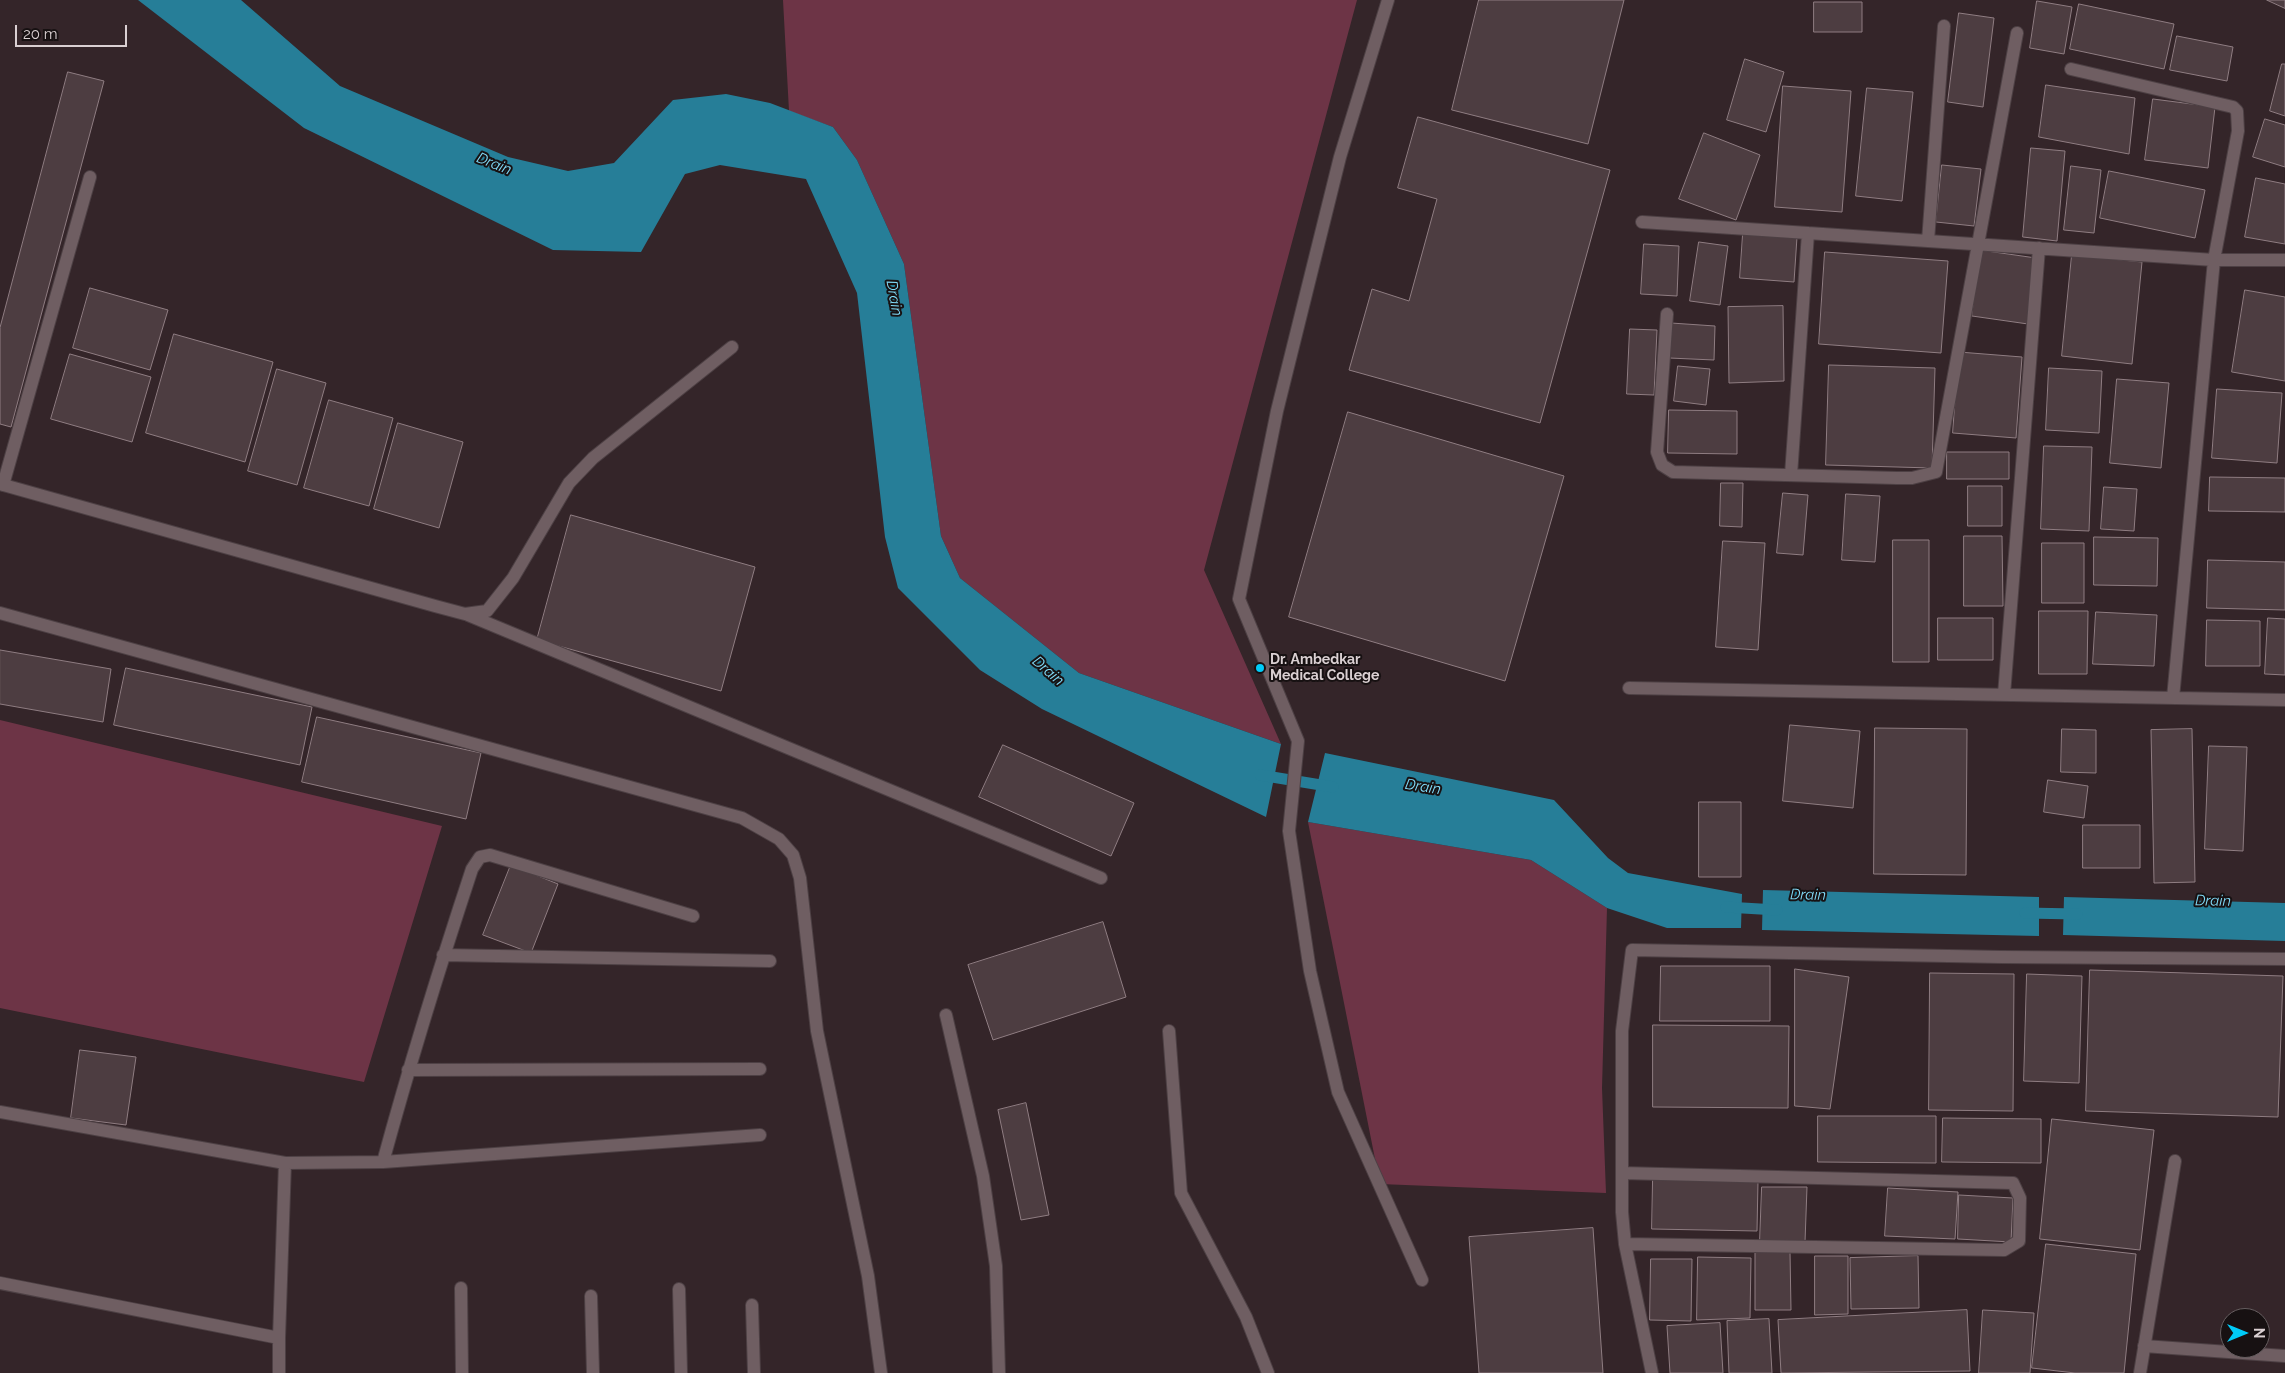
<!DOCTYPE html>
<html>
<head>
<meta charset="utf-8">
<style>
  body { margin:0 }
  #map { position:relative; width:2285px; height:1373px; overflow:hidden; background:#342529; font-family:Raleway,sans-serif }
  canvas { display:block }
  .north { position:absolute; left:2220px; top:1308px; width:50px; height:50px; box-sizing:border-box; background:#171112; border:1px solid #655d5f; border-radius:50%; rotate:90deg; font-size:14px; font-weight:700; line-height:20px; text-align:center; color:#dad0d2 }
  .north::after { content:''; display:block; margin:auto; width:18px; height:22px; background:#00cbf8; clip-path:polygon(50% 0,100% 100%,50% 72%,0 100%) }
  .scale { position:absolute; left:15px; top:25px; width:112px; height:22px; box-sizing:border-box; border:2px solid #dad0d2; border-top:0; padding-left:6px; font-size:15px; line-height:18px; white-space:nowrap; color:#dad0d2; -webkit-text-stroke:4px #171112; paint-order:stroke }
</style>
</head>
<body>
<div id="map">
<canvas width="2285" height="1373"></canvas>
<div class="north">N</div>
<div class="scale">20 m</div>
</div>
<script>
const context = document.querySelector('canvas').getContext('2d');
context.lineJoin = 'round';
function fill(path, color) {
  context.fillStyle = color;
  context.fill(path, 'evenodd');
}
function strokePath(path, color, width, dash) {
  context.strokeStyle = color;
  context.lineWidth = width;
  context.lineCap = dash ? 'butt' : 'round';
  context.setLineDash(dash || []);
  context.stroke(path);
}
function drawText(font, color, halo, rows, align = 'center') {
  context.font = font + ' Raleway,sans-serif';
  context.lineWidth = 4;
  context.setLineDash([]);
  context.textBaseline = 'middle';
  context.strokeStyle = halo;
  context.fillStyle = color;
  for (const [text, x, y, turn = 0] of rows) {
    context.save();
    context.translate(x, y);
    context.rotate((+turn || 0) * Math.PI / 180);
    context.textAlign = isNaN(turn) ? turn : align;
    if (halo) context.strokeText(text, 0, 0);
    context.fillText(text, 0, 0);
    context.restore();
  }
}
const green = new Path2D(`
  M 783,0 L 1357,0 L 1204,570 L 1281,744 L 1079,673 L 960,578 L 941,536 L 904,264 L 857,160 L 833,127 L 789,111 Z
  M 0,720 L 442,826 L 364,1082 L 0,1008 Z
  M 1308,822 L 1531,860 L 1607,908 L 1602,1088 L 1606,1193 L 1380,1184 Z`);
const water = new Path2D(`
  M 138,0 L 241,0 L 340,86 L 508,157 L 568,171 L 614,163 L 673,100 L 726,94 L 770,103 L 833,127 L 857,160 L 904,264 L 941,536 L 960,578 L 1079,673 L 1281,744 L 1266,817 L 1042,709 L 980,670 L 898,588 L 885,537 L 857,293 L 806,179 L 720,165 L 685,174 L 641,252 L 553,250 L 304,128 Z
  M 1325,753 L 1554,800 L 1608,858 L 1628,873 L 1742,894 L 1741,928 L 1667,928 L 1607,908 L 1531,860 L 1308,822 Z
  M 1763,890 L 2039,897 L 2039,936 L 1762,930 Z
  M 2064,897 L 2285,903 L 2285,941 L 2063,935 Z`);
const stream = new Path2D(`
  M 1260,775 L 1333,787
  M 1726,907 L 1777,910
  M 2025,913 L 2077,914`);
const building = new Path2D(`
  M 1479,0 L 1624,0 L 1588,144 L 1452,110 Z
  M 2267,0 L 2285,0 L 2285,8 Z
  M 2037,1 L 2072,7 L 2064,54 L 2030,48 Z
  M 1814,2 L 1862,2 L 1862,32 L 1814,32 Z
  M 2079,4 L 2174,24 L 2164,69 L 2070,49 Z
  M 1959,13 L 1994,18 L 1983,107 L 1948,102 Z
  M 2177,36 L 2233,47 L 2227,81 L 2170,70 Z
  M 1745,59 L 1784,72 L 1766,132 L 1727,120 Z
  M 2282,64 L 2285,64 L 2285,116 L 2270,111 Z
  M 68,72 L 104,81 L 11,427 L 0,424 L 0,328 Z
  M 2046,85 L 2135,98 L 2129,154 L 2039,137 Z
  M 1783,86 L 1851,91 L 1842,212 L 1775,207 Z
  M 1867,88 L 1913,92 L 1902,201 L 1856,196 Z
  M 2153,99 L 2215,107 L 2208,168 L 2145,160 Z
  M 1418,117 L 1610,170 L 1540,423 L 1349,370 L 1372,289 L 1409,301 L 1437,199 L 1398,188 Z
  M 2265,119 L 2285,125 L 2285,167 L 2253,157 Z
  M 1704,133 L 1760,155 L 1736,220 L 1679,199 Z
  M 2031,148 L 2065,151 L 2057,241 L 2023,237 Z
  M 1942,165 L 1981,169 L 1974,226 L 1936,222 Z
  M 2071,166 L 2101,170 L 2094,233 L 2064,230 Z
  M 2109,171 L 2205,190 L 2195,238 L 2100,218 Z
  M 2256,178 L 2285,184 L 2285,244 L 2245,237 Z
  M 1743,234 L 1797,237 L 1794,282 L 1740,278 Z
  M 1699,242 L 1728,246 L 1720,305 L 1690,301 Z
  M 1644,244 L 1679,246 L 1677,296 L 1641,294 Z
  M 1980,250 L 2036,258 L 2028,324 L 1972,316 Z
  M 1825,252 L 1948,261 L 1941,353 L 1819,344 Z
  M 2072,255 L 2142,262 L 2132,364 L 2062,356 Z
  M 90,288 L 168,310 L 150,370 L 73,348 Z
  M 2245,290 L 2285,297 L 2285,381 L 2232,372 Z
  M 1783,306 L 1784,381 L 1729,383 L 1728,307 Z
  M 1671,323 L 1715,326 L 1714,360 L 1669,358 Z
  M 1630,329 L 1657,330 L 1654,395 L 1627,394 Z
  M 174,334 L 273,362 L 245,462 L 146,433 Z
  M 1959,352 L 2022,357 L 2016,438 L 1953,433 Z
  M 70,354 L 151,377 L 132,442 L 51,419 Z
  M 1829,365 L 1935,368 L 1932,468 L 1826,465 Z
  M 1678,366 L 1710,369 L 1706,405 L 1674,401 Z
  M 2049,368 L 2102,371 L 2099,433 L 2046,430 Z
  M 277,369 L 326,383 L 297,485 L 248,471 Z
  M 2117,379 L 2169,383 L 2161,468 L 2110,463 Z
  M 2217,389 L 2282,393 L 2277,463 L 2212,458 Z
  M 329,400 L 393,418 L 369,506 L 304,488 Z
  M 1669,410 L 1737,411 L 1737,454 L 1668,453 Z
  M 1348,412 L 1564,476 L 1505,681 L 1289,617 Z
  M 398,423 L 463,442 L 439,528 L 374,509 Z
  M 2044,446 L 2092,447 L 2089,531 L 2041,529 Z
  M 1947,452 L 2009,452 L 2009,479 L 1947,479 Z
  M 2210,477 L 2285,478 L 2285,512 L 2209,511 Z
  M 1721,483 L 1743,483 L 1742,527 L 1720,526 Z
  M 1968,486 L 2002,486 L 2002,526 L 1968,526 Z
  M 2104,487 L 2137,489 L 2134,531 L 2101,529 Z
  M 1783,493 L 1808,495 L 1803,555 L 1777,553 Z
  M 1846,494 L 1880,496 L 1875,562 L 1842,560 Z
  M 571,515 L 755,567 L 721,691 L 537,640 Z
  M 1964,536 L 2002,536 L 2003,606 L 1964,606 Z
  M 2094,537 L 2158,538 L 2157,586 L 2094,585 Z
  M 1893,540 L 1929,540 L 1929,662 L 1893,662 Z
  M 1723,541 L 1765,543 L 1758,650 L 1716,647 Z
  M 2042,543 L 2084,543 L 2084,603 L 2042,603 Z
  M 2208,560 L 2285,562 L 2285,610 L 2207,608 Z
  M 2039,611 L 2088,611 L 2087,674 L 2039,674 Z
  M 2096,612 L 2157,615 L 2154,666 L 2093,664 Z
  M 1938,618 L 1993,618 L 1993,660 L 1938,660 Z
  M 2268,618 L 2285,619 L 2285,675 L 2265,674 Z
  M 2207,620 L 2260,621 L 2260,666 L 2206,666 Z
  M 0,650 L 111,669 L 103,722 L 0,704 Z
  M 126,668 L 312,707 L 300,765 L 114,725 Z
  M 317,717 L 481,753 L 466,819 L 302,782 Z
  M 1790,725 L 1860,731 L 1853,808 L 1783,801 Z
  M 1875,728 L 1967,729 L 1966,875 L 1874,874 Z
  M 2062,729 L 2096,730 L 2096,773 L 2061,772 Z
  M 2192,729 L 2195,882 L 2154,883 L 2151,730 Z
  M 1003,745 L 1134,803 L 1111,856 L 979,797 Z
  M 2209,746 L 2247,747 L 2243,851 L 2205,849 Z
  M 2048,780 L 2088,786 L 2084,818 L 2044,812 Z
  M 1699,802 L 1741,802 L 1741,877 L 1699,877 Z
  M 2083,825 L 2140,825 L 2140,868 L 2083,868 Z
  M 511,865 L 558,884 L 531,953 L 483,935 Z
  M 1103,922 L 1126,997 L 993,1040 L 968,965 Z
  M 1661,966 L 1770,966 L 1770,1021 L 1660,1021 Z
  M 1795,969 L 1849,977 L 1830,1109 L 1795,1106 Z
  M 2090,970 L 2283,976 L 2278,1117 L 2086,1111 Z
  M 1930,973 L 2014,974 L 2013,1111 L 1929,1110 Z
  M 2027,974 L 2082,976 L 2079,1083 L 2024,1081 Z
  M 1653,1025 L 1789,1026 L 1788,1108 L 1653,1107 Z
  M 80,1050 L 136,1057 L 126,1125 L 71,1118 Z
  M 1026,1103 L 1049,1215 L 1021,1220 L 998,1110 Z
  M 1818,1116 L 1936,1116 L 1936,1163 L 1818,1162 Z
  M 1943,1118 L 2041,1119 L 2041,1163 L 1942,1162 Z
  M 2052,1119 L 2154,1130 L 2140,1250 L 2040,1239 Z
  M 1653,1178 L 1758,1181 L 1757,1231 L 1652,1229 Z
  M 1762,1187 L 1807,1187 L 1805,1242 L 1760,1241 Z
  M 1888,1188 L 1958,1192 L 1955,1239 L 1885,1236 Z
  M 1959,1195 L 2013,1198 L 2011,1242 L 1958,1239 Z
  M 1593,1228 L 1603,1373 L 1479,1373 L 1469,1237 Z
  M 2046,1244 L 2136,1254 L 2124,1373 L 2075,1373 L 2032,1368 Z
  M 1790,1252 L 1791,1310 L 1755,1310 L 1755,1253 Z
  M 1815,1256 L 1848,1256 L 1848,1314 L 1815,1315 Z
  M 1918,1256 L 1919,1308 L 1851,1309 L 1850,1258 Z
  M 1698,1257 L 1751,1258 L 1750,1318 L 1697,1320 Z
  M 1651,1259 L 1692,1259 L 1691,1321 L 1650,1320 Z
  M 1967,1310 L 1970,1371 L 1781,1373 L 1778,1320 Z
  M 1983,1310 L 2034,1313 L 2030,1373 L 1979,1373 Z
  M 1769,1319 L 1772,1373 L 1729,1373 L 1727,1321 Z
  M 1720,1323 L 1723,1373 L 1670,1373 L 1667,1326 Z`);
const service = new Path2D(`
  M 1388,0 L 1340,157 L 1277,411 L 1239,599 L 1298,741 L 1289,831 L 1310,971 L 1338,1092 L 1422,1280
  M 1169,1031 L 1181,1193 L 1246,1317 L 1268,1373`);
const minor = new Path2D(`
  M 2071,69 L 2233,107 L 2237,111 L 2238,131 L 2214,260 L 2173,698
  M 1642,222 L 2214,260 L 2285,260
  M 1928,241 L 1944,26
  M 1667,314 L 1657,452 L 1662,465 L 1673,472 L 1897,478 L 1912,478 L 1936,472 L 2017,33
  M 1791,475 L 1808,233
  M 0,484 L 435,606 L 465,614 L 487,611 L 513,578 L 569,483 L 593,458 L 732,347
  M 3,485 L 90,177
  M 0,613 L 742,818 L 779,839 L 793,855 L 800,878 L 817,1031 L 868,1276 L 881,1373
  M 468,615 L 1101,878
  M 1629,688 L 2285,700
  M 2004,695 L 2039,248
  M 443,955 L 770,961
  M 946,1015 L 983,1176 L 996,1266 L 999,1373
  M 408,1070 L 760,1069
  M 0,1112 L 285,1163 L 383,1162 C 410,1063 440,966 472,869 L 480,857 L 490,855 L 693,916
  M 383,1162 L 760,1135
  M 1622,1173 L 2013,1183 L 2020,1198 L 2019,1241 L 2004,1250 L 1625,1244
  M 0,1283 L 279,1338
  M 461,1288 L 462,1373
  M 679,1289 L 681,1373
  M 591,1296 L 593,1373
  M 752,1305 L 754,1373
  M 2144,1346 L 2285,1356
  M 279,1373 L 279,1338 L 285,1163
  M 1652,1373 L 1625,1244 L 1622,1212 L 1622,1031 L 1632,950 L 2001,957 L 2285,959
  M 2140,1373 L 2175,1161`);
const markers = [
  [1260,668,5,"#00cbf8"]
];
const poiNames = [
  ["Dr. Ambedkar",1270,660],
  ["Medical College",1270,676]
];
const waterNames = [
  ["Drain",494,164,22],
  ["Drain",894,298,80],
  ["Drain",1048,671,41],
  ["Drain",1423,787,9],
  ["Drain",1808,895,1],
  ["Drain",2213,901,1]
];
fill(green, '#6d3446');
fill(water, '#267e98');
strokePath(stream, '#267e98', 11);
fill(building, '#4d3d41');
strokePath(building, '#8f7d82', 1);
strokePath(service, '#4d4044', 14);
strokePath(minor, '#4d4044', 14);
strokePath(service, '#6f5e62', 12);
strokePath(minor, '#6f5e62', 12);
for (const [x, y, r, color] of markers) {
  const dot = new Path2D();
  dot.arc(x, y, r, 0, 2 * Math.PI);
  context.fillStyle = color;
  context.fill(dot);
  strokePath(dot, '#171112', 2);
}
drawText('bold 14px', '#dad0d2', '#171112', poiNames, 'left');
drawText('italic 15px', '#82dcf9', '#171112', waterNames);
</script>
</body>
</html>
